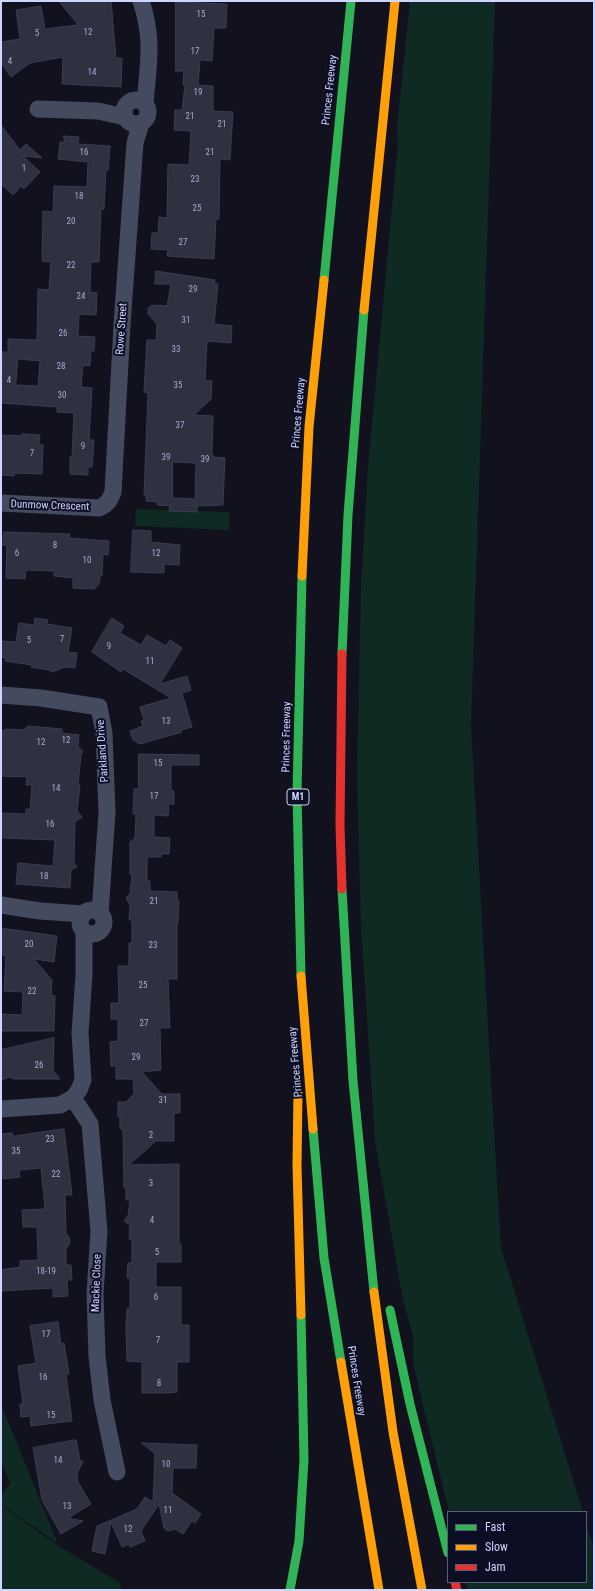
<!DOCTYPE html>
<html>
<head>
<meta charset="utf-8">
<style>
  body { margin:0 }
  #map { position:relative; width:595px; height:1591px; overflow:hidden; background:#11121e; font-family:"Roboto Condensed",sans-serif }
  canvas { display:block }
  .frame { position:absolute; inset:0; border:2px solid #ced5ff; pointer-events:none }
  .legend { position:absolute; left:447px; top:1511px; width:140px; height:72px; box-sizing:border-box; background:#0c0e23; border:1px solid #5a5e7b; margin:0; padding:5px 7px; list-style:none; font-size:12px; color:#ced5ff }
  .legend li { display:flex; align-items:center; gap:8px; height:20px }
  .legend b { width:20px; border:1px solid #5a5e7b }
</style>
</head>
<body>
<div id="map">
<canvas width="595" height="1591"></canvas>
<div class="frame"></div>
<ul class="legend">
<li><b style="height:5px;background:#30b455"></b>Fast</li>
<li><b style="height:5px;background:#ff9f0a"></b>Slow</li>
<li><b style="height:5px;background:#e5322d"></b>Jam</li>
</ul>
</div>
<script>
const context = document.querySelector('canvas').getContext('2d');
context.lineJoin = 'round';
function fill(path, color) {
  context.fillStyle = color;
  context.fill(path, 'evenodd');
}
function strokePath(path, color, width, dash) {
  context.strokeStyle = color;
  context.lineWidth = width;
  context.lineCap = dash ? 'butt' : 'round';
  context.setLineDash(dash || []);
  context.stroke(path);
}
function drawText(font, color, halo, rows, align = 'center') {
  context.font = font + ' "Roboto Condensed",sans-serif';
  context.lineWidth = 4;
  context.setLineDash([]);
  context.textBaseline = 'middle';
  context.strokeStyle = halo;
  context.fillStyle = color;
  for (const [text, x, y, turn = 0] of rows) {
    context.save();
    context.translate(x, y);
    context.rotate((+turn || 0) * Math.PI / 180);
    context.textAlign = isNaN(turn) ? turn : align;
    if (halo) context.strokeText(text, 0, 0);
    context.fillText(text, 0, 0);
    context.restore();
  }
}
const green = new Path2D(`
  M 410,1 L 495,1 L 471,725 L 490,1064 L 501,1248 L 583,1512 L 449,1512 L 416,1376 L 413,1362 L 413,1336 L 403,1300 L 375,1141 L 361,927 L 357,777 L 361,586 L 368,467 L 398,142 L 397,127 Z
  M 136,509 L 229,512 L 229,530 L 135,526 Z
  M 1,1404 L 58,1544 L 1,1504 L 1,1496 L 10,1483 L 1,1461 Z
  M 1,1505 L 57,1545 L 120,1583 L 121,1590 L 1,1590 Z
  M 586,1523 L 594,1548 L 594,1590 L 468,1590 L 466,1582 L 586,1582 Z`);
const building = new Path2D(`
  M 59,1 L 111,1 L 116,58 L 122,58 L 121,87 L 62,84 L 63,57 L 30,63 L 11,77 L 1,63 L 1,42 L 20,39 L 16,10 L 41,6 L 45,29 L 78,25 Z
  M 176,2 L 227,4 L 226,28 L 214,28 L 212,61 L 200,60 L 198,85 L 213,86 L 213,111 L 233,112 L 230,160 L 220,159 L 219,219 L 216,219 L 214,259 L 167,256 L 168,250 L 151,249 L 152,233 L 158,233 L 159,217 L 167,218 L 168,164 L 189,165 L 191,131 L 174,130 L 175,110 L 182,110 L 185,85 L 183,85 L 184,71 L 176,71 Z
  M 1,125 L 20,150 L 26,144 L 42,158 L 23,156 L 40,172 L 24,189 L 21,186 L 13,195 L 1,184 Z
  M 64,136 L 79,137 L 78,144 L 110,146 L 108,170 L 106,170 L 104,209 L 101,209 L 99,262 L 91,262 L 90,292 L 97,293 L 96,315 L 79,314 L 78,336 L 95,337 L 94,351 L 91,351 L 90,366 L 83,365 L 81,387 L 92,388 L 89,440 L 94,440 L 92,467 L 88,467 L 88,475 L 70,474 L 70,457 L 72,457 L 74,413 L 57,412 L 57,407 L 1,403 L 2,352 L 8,352 L 8,339 L 37,340 L 38,289 L 49,290 L 51,262 L 42,261 L 43,211 L 53,212 L 54,186 L 87,187 L 88,162 L 58,159 L 60,142 L 64,142 ZM 18,359 L 40,361 L 38,386 L 16,385 Z
  M 156,271 L 215,280 L 214,283 L 218,284 L 214,324 L 232,326 L 231,343 L 207,341 L 205,380 L 212,381 L 211,399 L 194,415 L 213,416 L 212,454 L 214,457 L 225,458 L 223,505 L 197,506 L 197,512 L 169,511 L 170,506 L 157,505 L 157,502 L 146,501 L 146,495 L 144,495 L 148,393 L 144,392 L 147,340 L 156,340 L 157,324 L 148,314 L 148,308 L 152,305 L 167,306 L 171,284 L 155,284 ZM 173,462 L 196,463 L 195,499 L 173,498 Z
  M 22,434 L 40,435 L 39,445 L 43,445 L 42,474 L 14,473 L 14,476 L 1,475 L 1,435 L 22,436 Z
  M 133,530 L 151,531 L 151,542 L 180,545 L 179,565 L 164,564 L 164,573 L 131,572 Z
  M 4,532 L 70,534 L 69,538 L 109,541 L 108,555 L 103,554 L 102,576 L 100,576 L 99,584 L 94,589 L 73,588 L 73,578 L 54,576 L 54,571 L 26,570 L 25,579 L 6,578 L 7,545 L 3,545 Z
  M 35,618 L 48,620 L 47,624 L 72,628 L 68,652 L 77,653 L 75,668 L 65,667 L 52,672 L 49,670 L 31,667 L 32,665 L 5,661 L 6,658 L 1,657 L 1,641 L 16,642 L 19,623 L 34,625 Z
  M 112,618 L 124,626 L 120,633 L 141,645 L 147,635 L 166,646 L 170,640 L 182,648 L 160,684 L 187,676 L 191,690 L 182,693 L 192,727 L 181,730 L 182,732 L 140,744 L 133,740 L 130,731 L 143,726 L 141,721 L 144,720 L 140,707 L 171,698 L 123,669 L 121,672 L 92,652 Z
  M 28,726 L 62,729 L 62,733 L 79,735 L 78,746 L 83,752 L 81,754 L 78,785 L 80,785 L 77,811 L 82,817 L 75,822 L 74,863 L 77,867 L 71,870 L 70,888 L 16,884 L 18,863 L 53,866 L 55,840 L 1,838 L 1,813 L 26,814 L 26,809 L 30,809 L 32,785 L 26,785 L 27,777 L 1,776 L 1,730 L 5,731 L 5,729 L 24,730 Z
  M 139,754 L 199,755 L 199,765 L 171,765 L 171,790 L 174,791 L 174,804 L 169,804 L 168,816 L 154,815 L 154,837 L 170,838 L 169,854 L 161,854 L 161,857 L 147,857 L 147,881 L 150,881 L 150,891 L 177,892 L 177,900 L 179,900 L 178,923 L 177,923 L 177,979 L 168,979 L 170,1028 L 160,1028 L 161,1070 L 142,1072 L 162,1094 L 180,1094 L 180,1113 L 174,1113 L 174,1141 L 156,1141 L 129,1165 L 179,1164 L 179,1244 L 181,1244 L 181,1262 L 156,1262 L 156,1287 L 181,1287 L 181,1325 L 189,1325 L 189,1362 L 177,1362 L 177,1392 L 169,1393 L 142,1393 L 142,1362 L 127,1361 L 126,1328 L 127,1309 L 130,1309 L 130,1278 L 127,1278 L 128,1263 L 132,1263 L 132,1239 L 129,1239 L 130,1225 L 124,1221 L 128,1216 L 130,1200 L 126,1200 L 126,1188 L 124,1188 L 123,1131 L 120,1128 L 120,1117 L 118,1117 L 118,1102 L 126,1102 L 134,1094 L 133,1079 L 116,1079 L 116,1066 L 111,1066 L 110,1042 L 118,1041 L 118,1019 L 111,1019 L 111,1003 L 119,1003 L 118,966 L 129,966 L 129,943 L 132,943 L 132,920 L 129,920 L 130,905 L 126,898 L 130,894 L 132,874 L 130,874 L 130,842 L 135,838 L 136,814 L 133,814 L 134,789 L 138,789 Z
  M 1,928 L 57,936 L 54,962 L 34,959 L 52,980 L 51,995 L 55,996 L 54,1031 L 1,1031 L 1,1014 L 22,1015 L 23,992 L 4,991 L 6,956 L 1,955 Z
  M 54,1038 L 53,1070 L 60,1079 L 14,1079 L 10,1077 L 1,1080 L 1,1050 Z
  M 64,1129 L 72,1195 L 65,1195 L 66,1234 L 69,1237 L 70,1243 L 66,1249 L 66,1265 L 71,1265 L 72,1280 L 67,1280 L 68,1296 L 53,1297 L 53,1288 L 1,1291 L 1,1270 L 20,1267 L 20,1261 L 38,1260 L 37,1227 L 23,1227 L 22,1210 L 45,1209 L 41,1168 L 19,1170 L 20,1177 L 3,1179 L 1,1134 L 12,1133 L 13,1136 Z
  M 58,1322 L 61,1344 L 64,1343 L 69,1374 L 66,1374 L 72,1421 L 31,1426 L 30,1416 L 21,1417 L 20,1404 L 23,1404 L 18,1366 L 36,1363 L 30,1326 Z
  M 76,1440 L 80,1460 L 83,1462 L 77,1473 L 78,1482 L 91,1504 L 68,1518 L 83,1521 L 61,1534 L 42,1500 L 33,1448 Z
  M 142,1443 L 197,1445 L 196,1468 L 173,1468 L 172,1493 L 201,1514 L 195,1523 L 192,1521 L 183,1534 L 175,1529 L 168,1531 L 164,1528 L 159,1504 L 141,1531 L 145,1541 L 130,1547 L 129,1544 L 122,1547 L 111,1522 L 105,1554 L 92,1551 L 97,1526 L 137,1509 L 145,1497 L 153,1502 L 155,1454 Z`);
const street = new Path2D(`
  M 141,1 C 154,39 148,66 145,104
  M124 112a12 12 0 1 1 24 0a12 12 0 1 1-24 0Z
  M 38,109 L 98,111 L 125,117
  M 1,503 L 99,508 C 107,505 110,500 113,492 L 122,325 L 135,143 L 141,123
  M 1,695 L 41,698 L 99,707 L 104,733 L 107,812 L 100,913
  M 1,905 L 40,911 L 84,914
  M80 922a12 12 0 1 1 24 0a12 12 0 1 1-24 0Z
  M 73,1098 L 90,1124 L 99,1231 L 95,1294 L 97,1356 L 102,1400 L 117,1472
  M 1,1109 L 60,1105 L 73,1098 L 79,1090 L 83,1080 L 80,1033 L 84,975 L 84,931`);
const fast = new Path2D(`
  M 324,280 L 351,1
  M 342,654 L 348,515 L 364,310
  M 342,889 L 353,1081 L 374,1292
  M 301,976 L 297,793 L 302,576
  M 313,1129 L 324,1258 L 341,1362
  M 390,1310 L 410,1404 L 448,1553
  M 290,1590 L 299,1541 L 304,1460 L 301,1315`);
const slow = new Path2D(`
  M 364,310 L 395,1
  M 302,576 L 309,427 L 324,280
  M 301,976 L 313,1129
  M 298,1092 L 297,1165 L 301,1315
  M 374,1292 L 393,1432 L 422,1590
  M 341,1362 L 379,1590`);
const jam = new Path2D(`
  M 342,889 L 340,825 L 342,654
  M 455,1582 L 457,1590`);
const numberNames = [
  ["15",201,15],
  ["12",88,33],
  ["5",37,34],
  ["17",195,52],
  ["4",10,62],
  ["14",92,73],
  ["19",198,93],
  ["21",190,117],
  ["21",222,125],
  ["16",84,153],
  ["21",210,153],
  ["1",24,169],
  ["23",195,180],
  ["18",79,197],
  ["25",197,209],
  ["20",71,222],
  ["27",183,243],
  ["22",71,266],
  ["29",193,290],
  ["24",81,297],
  ["31",186,321],
  ["26",63,334],
  ["33",176,350],
  ["28",61,367],
  ["4",9,381],
  ["35",178,386],
  ["30",62,396],
  ["37",180,426],
  ["9",83,447],
  ["7",32,454],
  ["39",166,458],
  ["39",205,460],
  ["8",55,546],
  ["6",17,554],
  ["12",156,554],
  ["10",87,561],
  ["7",62,640],
  ["5",29,641],
  ["9",109,647],
  ["11",150,662],
  ["13",166,722],
  ["12",66,741],
  ["12",41,743],
  ["15",158,764],
  ["14",56,789],
  ["17",154,797],
  ["16",50,825],
  ["18",44,877],
  ["21",154,902],
  ["20",29,945],
  ["23",153,946],
  ["25",143,986],
  ["22",32,992],
  ["27",144,1024],
  ["29",136,1058],
  ["26",39,1066],
  ["31",163,1101],
  ["2",151,1136],
  ["23",50,1140],
  ["35",16,1152],
  ["22",56,1175],
  ["3",151,1184],
  ["4",152,1221],
  ["5",157,1253],
  ["18-19",46,1272],
  ["6",156,1298],
  ["17",46,1335],
  ["7",158,1341],
  ["16",43,1378],
  ["8",159,1384],
  ["15",51,1416],
  ["14",58,1461],
  ["10",166,1465],
  ["13",67,1507],
  ["11",168,1511],
  ["12",128,1530]
];
const shields = [
  [298,797,22]
];
const shieldNames = [
  ["M1",298,797]
];
const streetNames = [
  ["Princes Freeway",330,90,-84],
  ["Rowe Street",122,329,-86],
  ["Princes Freeway",299,413,-85],
  ["Dunmow Crescent",50,506,2],
  ["Princes Freeway",287,737,-89],
  ["Parkland Drive",103,751,-94],
  ["Princes Freeway",296,1062,-95],
  ["Mackie Close",97,1283,-88],
  ["Princes Freeway",356,1381,81]
];
fill(green, '#0e2a23');
fill(building, '#2f3040');
strokePath(building, '#3a3d53', 1);
strokePath(street, '#454b5f', 17);
strokePath(fast, '#30b455', 9);
strokePath(slow, '#ff9f0a', 9);
strokePath(jam, '#e5322d', 9);
drawText('9px', '#a6accf', null, numberNames);
for (const [x, y, w] of shields) {
  const box = new Path2D();
  box.roundRect(x - w / 2, y - 8, w, 16, 3);
  context.fillStyle = '#0c0e23';
  context.fill(box);
  strokePath(box, '#ced5ff', 1);
}
drawText('bold 10px', '#ced5ff', null, shieldNames);
drawText('11px', '#ced5ff', '#0c0e23', streetNames);
</script>
</body>
</html>
